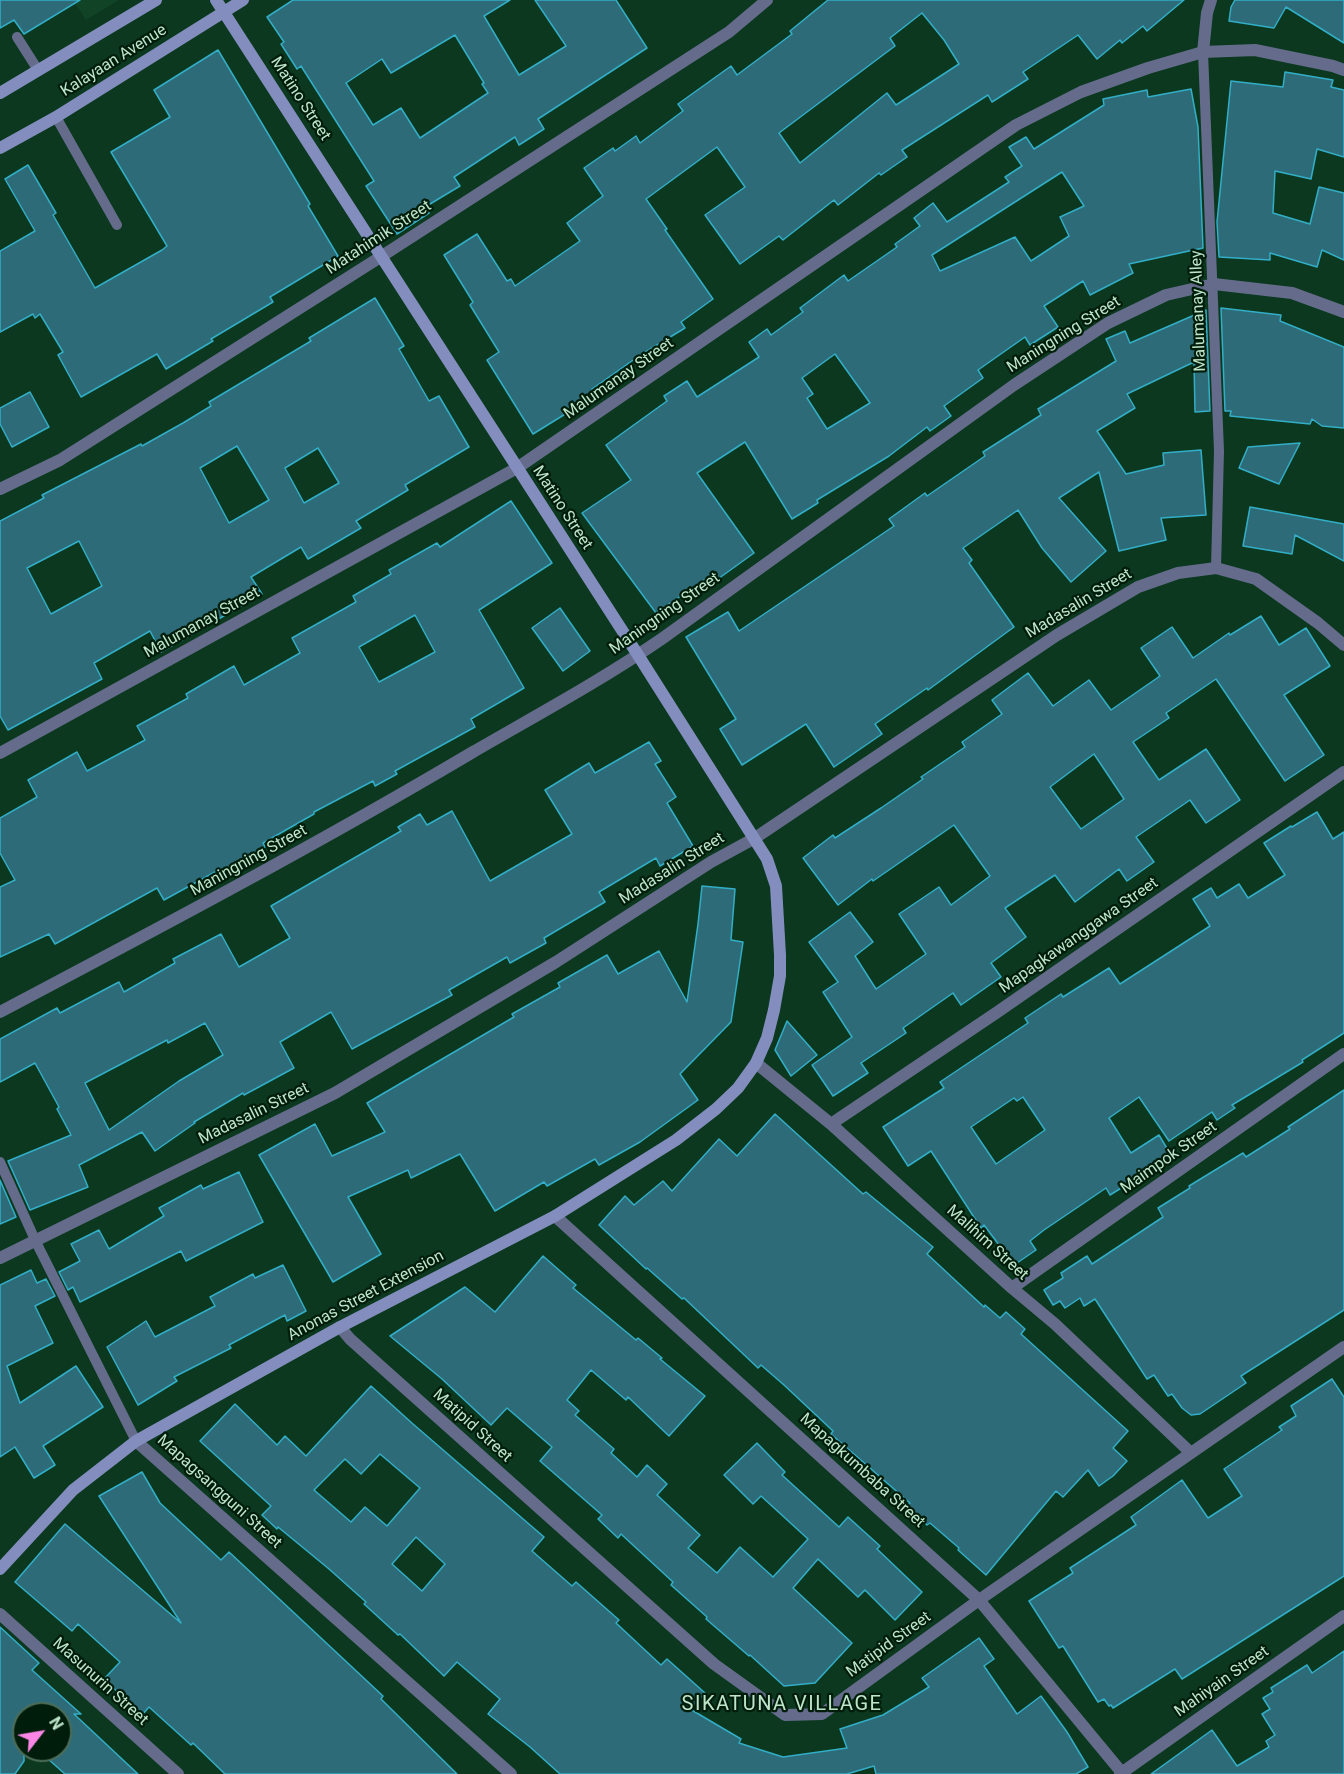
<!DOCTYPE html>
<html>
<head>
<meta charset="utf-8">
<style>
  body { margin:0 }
  #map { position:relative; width:1344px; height:1774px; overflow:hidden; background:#0b381f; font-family:Roboto,sans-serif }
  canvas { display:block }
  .north { position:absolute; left:12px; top:1702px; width:60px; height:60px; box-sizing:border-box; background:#001d0b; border:2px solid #4c6d57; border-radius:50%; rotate:59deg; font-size:16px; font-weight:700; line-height:24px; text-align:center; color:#bee5ca }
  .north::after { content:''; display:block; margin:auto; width:21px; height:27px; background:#fb86e5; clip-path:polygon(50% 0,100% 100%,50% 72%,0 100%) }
</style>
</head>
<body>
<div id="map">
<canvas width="1344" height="1774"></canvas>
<div class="north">N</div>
</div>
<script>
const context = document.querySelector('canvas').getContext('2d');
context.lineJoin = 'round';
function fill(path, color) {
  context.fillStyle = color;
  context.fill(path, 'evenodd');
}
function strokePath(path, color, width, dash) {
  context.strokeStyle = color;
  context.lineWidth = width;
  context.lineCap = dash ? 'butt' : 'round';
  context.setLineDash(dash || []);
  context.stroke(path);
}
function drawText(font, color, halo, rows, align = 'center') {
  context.font = font + ' Roboto,sans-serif';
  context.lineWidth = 4.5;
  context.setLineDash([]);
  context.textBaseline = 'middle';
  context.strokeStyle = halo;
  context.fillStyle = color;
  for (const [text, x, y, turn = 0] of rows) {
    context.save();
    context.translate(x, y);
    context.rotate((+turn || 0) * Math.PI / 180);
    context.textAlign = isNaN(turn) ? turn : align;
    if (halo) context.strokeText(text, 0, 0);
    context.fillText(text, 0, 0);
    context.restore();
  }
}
const built = new Path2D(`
  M 73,0 L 119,0 L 86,20 Z`);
const building = new Path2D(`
  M 0,0 L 80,0 L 24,34 L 14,20 L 0,28 Z
  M 293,0 L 510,0 L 484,16 L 519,75 L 566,46 L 535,0 L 616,0 L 647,48 L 538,119 L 544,129 L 519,145 L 515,137 L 454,177 L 460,186 L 425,207 L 429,213 L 397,234 L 366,186 L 374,181 L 301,66 L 297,69 L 281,44 L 284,42 L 267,17 ZM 455,35 L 484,83 L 482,84 L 488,93 L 420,138 L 401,108 L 373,125 L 346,83 L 382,59 L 391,73 Z
  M 828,0 L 1184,0 L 1147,31 L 1143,26 L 1122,43 L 1120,40 L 1097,59 L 1078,35 L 1023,72 L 1028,79 L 992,102 L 988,95 L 902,150 L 907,157 L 881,175 L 879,173 L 838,205 L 834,200 L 783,240 L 779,236 L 740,264 L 705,215 L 745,187 L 717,147 L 646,199 L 667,229 L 665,230 L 713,299 L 681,322 L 685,328 L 639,356 L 592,389 L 596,395 L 533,434 L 487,360 L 499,352 L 470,305 L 473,302 L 444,255 L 477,234 L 507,281 L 511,279 L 515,286 L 580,241 L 567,223 L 603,196 L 584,168 L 613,148 L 615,151 L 636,136 L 640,143 L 683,111 L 678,104 L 731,66 L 737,75 L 792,34 L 790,31 ZM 922,13 L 944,40 L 959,64 L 896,105 L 887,93 L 800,163 L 779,133 L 895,46 L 890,38 Z
  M 1235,0 L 1344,0 L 1344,43 L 1286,7 L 1274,28 L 1229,21 L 1231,7 Z
  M 218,50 L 310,204 L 308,206 L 338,256 L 270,297 L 273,302 L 211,339 L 213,341 L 166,369 L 157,354 L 81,397 L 58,355 L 63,352 L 40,314 L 35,318 L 33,314 L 0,332 L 0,251 L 35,231 L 5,179 L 28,165 L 56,213 L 53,215 L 95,288 L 162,250 L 167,246 L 111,152 L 170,117 L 154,90 Z
  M 1285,72 L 1333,80 L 1331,87 L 1344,90 L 1344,157 L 1317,149 L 1311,179 L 1275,171 L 1273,213 L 1310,224 L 1319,187 L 1344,193 L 1344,260 L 1322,250 L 1317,267 L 1270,253 L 1270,260 L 1219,257 L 1217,222 L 1231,81 L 1283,87 Z
  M 1191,89 L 1198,127 L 1203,248 L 1129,264 L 1133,273 L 1090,295 L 1083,281 L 1044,306 L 1058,327 L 1030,345 L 1025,337 L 978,370 L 983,378 L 944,406 L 951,416 L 930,431 L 927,427 L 889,456 L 817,500 L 818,503 L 792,519 L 745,442 L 697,473 L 754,553 L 711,584 L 707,578 L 656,613 L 582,513 L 631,480 L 606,445 L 667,401 L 664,396 L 687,381 L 697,397 L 759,357 L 749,342 L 767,329 L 771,335 L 803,312 L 800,308 L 844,275 L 848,281 L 897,247 L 895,244 L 920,226 L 914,218 L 933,203 L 947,222 L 1009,182 L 1005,177 L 1022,166 L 1009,147 L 1026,137 L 1034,149 L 1104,105 L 1103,99 L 1147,90 L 1148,97 ZM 1062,172 L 1084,206 L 1060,217 L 1069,236 L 1031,261 L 1015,237 L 940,271 L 932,255 ZM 835,354 L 870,403 L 827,429 L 807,398 L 813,394 L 802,378 Z
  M 375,298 L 404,346 L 399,349 L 429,401 L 439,396 L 469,447 L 405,485 L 408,490 L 356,521 L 361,528 L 308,559 L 301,547 L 251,577 L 262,594 L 161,652 L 150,631 L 94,663 L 102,679 L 8,730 L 0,716 L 0,521 L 44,498 L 42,495 L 141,444 L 142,446 L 183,423 L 211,406 L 209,402 L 311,341 L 309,338 ZM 237,446 L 269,500 L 229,523 L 200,468 ZM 318,448 L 339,483 L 304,503 L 285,468 ZM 79,541 L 102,586 L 51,614 L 27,568 Z
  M 1221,308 L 1281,315 L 1280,321 L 1344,347 L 1344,428 L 1322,426 L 1312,419 L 1310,424 L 1230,416 L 1231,411 L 1225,411 Z
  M 1206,310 L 1210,411 L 1195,412 L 1194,362 L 1127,394 L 1135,408 L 1097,431 L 1126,474 L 1164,465 L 1163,453 L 1201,450 L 1206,515 L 1161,518 L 1166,540 L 1119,551 L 1099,472 L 1059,498 L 1106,551 L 1071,582 L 1042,548 L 1018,510 L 963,548 L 972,560 L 969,563 L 1014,627 L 928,690 L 927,688 L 875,724 L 882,734 L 834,767 L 806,724 L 742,765 L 720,729 L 736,719 L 686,637 L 728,612 L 739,631 L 894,526 L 889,519 L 925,493 L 927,496 L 985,456 L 983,452 L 1041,415 L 1038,409 L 1116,361 L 1106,339 L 1125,331 L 1130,343 Z
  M 30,392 L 49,427 L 12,447 L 0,424 L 0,408 Z
  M 1300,443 L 1279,484 L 1239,468 L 1248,447 Z
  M 511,501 L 552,563 L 479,610 L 524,688 L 471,719 L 475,727 L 395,771 L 397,774 L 375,786 L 373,781 L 314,812 L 314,814 L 263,843 L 265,847 L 216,874 L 215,872 L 164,900 L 157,888 L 55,944 L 49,934 L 0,957 L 0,887 L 15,880 L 0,853 L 0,818 L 37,797 L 28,780 L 77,752 L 87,771 L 145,740 L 137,726 L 188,698 L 186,694 L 234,666 L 244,685 L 300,653 L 292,638 L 356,602 L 353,596 L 391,574 L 389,570 L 437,543 L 440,547 ZM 415,615 L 435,652 L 379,682 L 359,647 Z
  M 1250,507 L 1344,524 L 1344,561 L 1295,535 L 1292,554 L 1243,546 Z
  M 560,608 L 590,651 L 563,671 L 532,628 Z
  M 1261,616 L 1279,645 L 1306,628 L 1330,666 L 1284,695 L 1324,755 L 1285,781 L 1216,679 L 1166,713 L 1169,718 L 1133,742 L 1159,780 L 1206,749 L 1240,800 L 1206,823 L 1190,800 L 1136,837 L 1154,862 L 1127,881 L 1119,869 L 1075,902 L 1055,875 L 1005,908 L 1026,937 L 991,963 L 1001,977 L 961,1005 L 953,993 L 903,1028 L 906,1033 L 861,1063 L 868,1073 L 833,1096 L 812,1065 L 852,1037 L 823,992 L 838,982 L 809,942 L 850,912 L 873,942 L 855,956 L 876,989 L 926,954 L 899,914 L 939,887 L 951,905 L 990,876 L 954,825 L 873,881 L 872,879 L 838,905 L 803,858 L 833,835 L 835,838 L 881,808 L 923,779 L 921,777 L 965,747 L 962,742 L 1002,714 L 992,700 L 1028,673 L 1053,706 L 1089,680 L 1111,710 L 1160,676 L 1141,648 L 1172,627 L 1193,658 L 1229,633 L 1230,635 ZM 1094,754 L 1124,799 L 1081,829 L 1050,787 Z
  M 649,742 L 661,761 L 655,764 L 676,797 L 667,803 L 693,846 L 660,866 L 656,858 L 599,892 L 605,902 L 544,938 L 546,943 L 510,963 L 507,957 L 449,990 L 452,995 L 352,1049 L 331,1012 L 280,1042 L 294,1068 L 244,1095 L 243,1093 L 194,1122 L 195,1123 L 155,1151 L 142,1132 L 79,1165 L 88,1187 L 30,1210 L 8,1161 L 71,1135 L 57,1109 L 59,1107 L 35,1063 L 0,1082 L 0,1039 L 57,1008 L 60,1013 L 119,982 L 124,992 L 175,963 L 173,959 L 221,934 L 239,967 L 290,938 L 271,906 L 401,831 L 398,827 L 420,814 L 427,825 L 452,811 L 490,881 L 572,834 L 545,790 L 589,763 L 595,773 ZM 205,1023 L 223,1055 L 179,1081 L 109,1130 L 85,1083 L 167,1040 L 168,1043 Z
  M 1317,812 L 1333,839 L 1344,832 L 1344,1033 L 1302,1060 L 1303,1062 L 1232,1105 L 1235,1108 L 1217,1120 L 1212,1112 L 1169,1141 L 1139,1097 L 1109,1118 L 1131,1153 L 1159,1135 L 1171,1155 L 1130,1180 L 1131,1182 L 1110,1195 L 1106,1188 L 1044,1230 L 1030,1241 L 1036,1250 L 1014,1265 L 984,1225 L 981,1228 L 931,1151 L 908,1166 L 883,1127 L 944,1088 L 940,1082 L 1028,1023 L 1025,1018 L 1061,994 L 1063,997 L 1109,968 L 1120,984 L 1210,926 L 1193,899 L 1211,888 L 1217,898 L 1239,884 L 1248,898 L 1285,875 L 1264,843 L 1291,826 L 1292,827 ZM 1023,1097 L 1045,1130 L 996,1164 L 971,1127 L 1014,1098 L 1017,1101 Z
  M 702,886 L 735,889 L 731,940 L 743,942 L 731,1022 L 680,1074 L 698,1100 L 640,1142 L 599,1165 L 595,1159 L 547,1186 L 544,1182 L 495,1211 L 460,1154 L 411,1178 L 408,1170 L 348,1197 L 381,1254 L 333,1282 L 259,1155 L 315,1124 L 332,1156 L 385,1132 L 367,1103 L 514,1017 L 512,1014 L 560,987 L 558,983 L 607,955 L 618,974 L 659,951 L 687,1002 L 698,924 Z
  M 787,1021 L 817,1055 L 791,1076 L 775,1050 Z
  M 1344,1090 L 1344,1310 L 1241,1376 L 1246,1383 L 1200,1414 L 1191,1415 L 1182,1408 L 1172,1394 L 1168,1396 L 1154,1375 L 1147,1379 L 1095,1299 L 1084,1306 L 1080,1298 L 1065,1308 L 1060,1301 L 1053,1305 L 1044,1290 L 1063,1278 L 1061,1273 L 1087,1256 L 1092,1264 L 1163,1217 L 1158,1208 L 1190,1188 L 1189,1186 L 1243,1153 L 1246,1157 L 1290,1129 L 1288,1127 Z
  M 775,1114 L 863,1194 L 866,1192 L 933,1247 L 927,1254 L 984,1307 L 985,1305 L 1000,1318 L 1006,1312 L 1025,1329 L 1021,1334 L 1128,1431 L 1113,1448 L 1127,1461 L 1113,1476 L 1099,1486 L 1088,1470 L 1063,1497 L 1056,1491 L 986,1575 L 958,1550 L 959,1548 L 930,1523 L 927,1525 L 906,1507 L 910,1503 L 831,1434 L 833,1431 L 784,1385 L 761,1365 L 758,1368 L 684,1298 L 682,1299 L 647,1268 L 646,1269 L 599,1225 L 625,1196 L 634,1205 L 663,1181 L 672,1191 L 719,1139 L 737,1156 Z
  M 239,1172 L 263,1222 L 186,1261 L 181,1251 L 80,1302 L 73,1287 L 68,1290 L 59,1272 L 80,1261 L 71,1244 L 99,1230 L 109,1249 L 164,1216 L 159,1208 L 201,1185 L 203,1189 Z
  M 0,1180 L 16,1217 L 0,1224 Z
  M 543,1256 L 576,1285 L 573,1288 L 636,1340 L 638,1338 L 662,1358 L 660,1359 L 705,1396 L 669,1436 L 628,1397 L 626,1400 L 591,1370 L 567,1400 L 579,1411 L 575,1415 L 614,1449 L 611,1453 L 637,1477 L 647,1465 L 667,1484 L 657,1495 L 700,1535 L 688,1548 L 717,1573 L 740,1547 L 773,1577 L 808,1539 L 761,1496 L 753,1504 L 724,1475 L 757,1443 L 785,1472 L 782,1475 L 839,1527 L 848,1517 L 880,1546 L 877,1549 L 922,1592 L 895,1620 L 865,1590 L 858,1597 L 818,1559 L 793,1588 L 852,1643 L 815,1683 L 784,1686 L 750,1655 L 749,1656 L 706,1619 L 707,1617 L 671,1585 L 673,1582 L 621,1534 L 618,1538 L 598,1519 L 602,1515 L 540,1461 L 552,1447 L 507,1408 L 491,1425 L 442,1379 L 390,1336 L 465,1287 L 495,1312 Z
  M 283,1265 L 306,1311 L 287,1321 L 285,1315 L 229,1345 L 231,1348 L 174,1377 L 177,1381 L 138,1405 L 107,1347 L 146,1321 L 155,1337 L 215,1306 L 210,1297 L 253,1274 L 255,1278 Z
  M 31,1270 L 37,1283 L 46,1279 L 55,1296 L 35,1306 L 53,1343 L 7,1366 L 20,1403 L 76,1366 L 103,1407 L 43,1446 L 55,1465 L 34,1478 L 15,1447 L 0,1457 L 0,1285 Z
  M 1332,1379 L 1344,1397 L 1344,1576 L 1182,1679 L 1175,1669 L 1113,1708 L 1111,1705 L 1109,1706 L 1104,1699 L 1098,1702 L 1063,1646 L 1059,1648 L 1029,1601 L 1073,1573 L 1070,1568 L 1136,1525 L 1131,1517 L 1182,1480 L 1208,1518 L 1242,1496 L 1224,1469 L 1282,1430 L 1279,1427 L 1296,1416 L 1291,1406 Z
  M 371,1386 L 413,1424 L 544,1537 L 532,1551 L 572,1586 L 576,1582 L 619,1620 L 616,1623 L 661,1665 L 667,1659 L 705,1693 L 690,1709 L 741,1739 L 739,1743 L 783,1757 L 847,1748 L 840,1729 L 883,1715 L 929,1687 L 922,1678 L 979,1638 L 994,1659 L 984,1666 L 1017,1714 L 1041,1696 L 1067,1732 L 1088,1767 L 1076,1774 L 876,1774 L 874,1766 L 847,1774 L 560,1774 L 530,1747 L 488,1714 L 500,1699 L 457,1662 L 444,1676 L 400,1634 L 398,1635 L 364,1604 L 366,1602 L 329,1569 L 278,1527 L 277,1529 L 262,1515 L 271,1506 L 200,1441 L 235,1404 L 277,1445 L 285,1436 L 306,1456 ZM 380,1454 L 420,1488 L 387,1526 L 365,1507 L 351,1522 L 314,1490 L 345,1459 L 361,1474 ZM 416,1537 L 445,1564 L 422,1591 L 392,1564 Z
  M 142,1472 L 160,1503 L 221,1560 L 229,1552 L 383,1696 L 381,1699 L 457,1774 L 225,1774 L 193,1743 L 191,1745 L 149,1707 L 142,1715 L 104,1679 L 120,1662 L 78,1624 L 72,1631 L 15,1582 L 65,1524 L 181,1623 L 99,1496 Z
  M 0,1627 L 39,1663 L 32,1670 L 81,1714 L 74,1714 L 138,1774 L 65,1774 L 38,1750 L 60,1750 L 60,1714 L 24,1714 L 24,1761 L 15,1774 L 0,1774 Z
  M 1344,1651 L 1344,1774 L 1151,1774 L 1212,1730 L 1237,1766 L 1269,1747 L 1266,1741 L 1275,1735 L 1262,1714 L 1270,1709 L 1263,1698 L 1273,1692 L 1271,1688 L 1307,1665 L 1312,1673 Z`);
const lane = new Path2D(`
  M 17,37 L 38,70
  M 1203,52 L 1219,451 L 1216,568
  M 56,117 L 117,225
  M 0,1162 L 36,1242 L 136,1441`);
const street = new Path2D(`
  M 1203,52 L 1207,13 L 1211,0
  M 0,489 L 60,460 L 382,256 L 729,32 L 767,0
  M 0,753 L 517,468 L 1016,125 L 1081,92 L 1148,68 L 1203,52 L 1255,50 L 1333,66 L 1344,70
  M 0,1012 C 159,928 318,844 473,752 C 537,715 602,680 663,638 L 1014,385 L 1108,323 L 1166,295 L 1214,284 L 1292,293 L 1344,312
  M 756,1063 L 831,1124 L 1012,1288 L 1055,1324 L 1190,1452
  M 831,1124 L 996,1013 L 1344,772
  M 555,1216 L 979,1600 L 1123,1774
  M 0,1258 L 335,1093 L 556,962 L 711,862 L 755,838 L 1057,635 L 1138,587 L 1178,573 L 1216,568 L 1256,579 L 1318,623 L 1344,645
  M 1012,1288 L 1344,1054
  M 340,1327 L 350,1339 L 714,1664 L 785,1715 L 822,1714 L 979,1600 L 1344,1347
  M 136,1441 L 511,1774
  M 0,1614 L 178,1774
  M 1120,1774 L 1344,1616`);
const secondary = new Path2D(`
  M 0,93 L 156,0
  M 0,148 L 56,117 L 243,0
  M 0,1569 L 73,1490 L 136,1441 L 340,1327 L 555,1216 L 676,1140 L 716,1109 L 738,1088 L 756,1063 L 767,1038 L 774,1010 L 780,976 L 780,955 L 776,886 L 767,859 L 638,655 L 216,0`);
const streetNames = [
  ["Kalayaan Avenue",114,61,-32],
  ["Matino Street",300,99,57],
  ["Matahimik Street",379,238,-33],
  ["Malumanay Alley",1199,311,-92],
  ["Maningning Street",1064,335,-32],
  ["Malumanay Street",619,379,-35],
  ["Matino Street",562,508,57],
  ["Madasalin Street",1079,604,-31],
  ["Maningning Street",665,614,-35],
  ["Malumanay Street",202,623,-29],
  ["Maningning Street",249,861,-29],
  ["Madasalin Street",672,869,-32],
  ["Mapagkawanggawa Street",1079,936,-35],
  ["Madasalin Street",254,1114,-26],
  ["Maimpok Street",1169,1158,-35],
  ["Malihim Street",987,1243,42],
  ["Anonas Street Extension",366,1296,-28],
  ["Matipid Street",472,1426,42],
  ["Mapagkumbaba Street",862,1471,42],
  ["Mapagsangguni Street",219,1492,42],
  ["Matipid Street",889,1645,-36],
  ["Masunurin Street",100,1682,42],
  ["Mahiyain Street",1222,1682,-35]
];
const quarterNames = [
  ["SIKATUNA VILLAGE",782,1705]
];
fill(built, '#114327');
fill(building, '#2e6b78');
strokePath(building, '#33aec7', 1.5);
strokePath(lane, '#656c8b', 10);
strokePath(street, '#656c8b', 12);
strokePath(secondary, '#838ebf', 12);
drawText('16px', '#bee5ca', '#001d0b', streetNames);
context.letterSpacing = '1.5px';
drawText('20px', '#bee5ca', '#001d0b', quarterNames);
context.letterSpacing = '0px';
</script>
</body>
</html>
